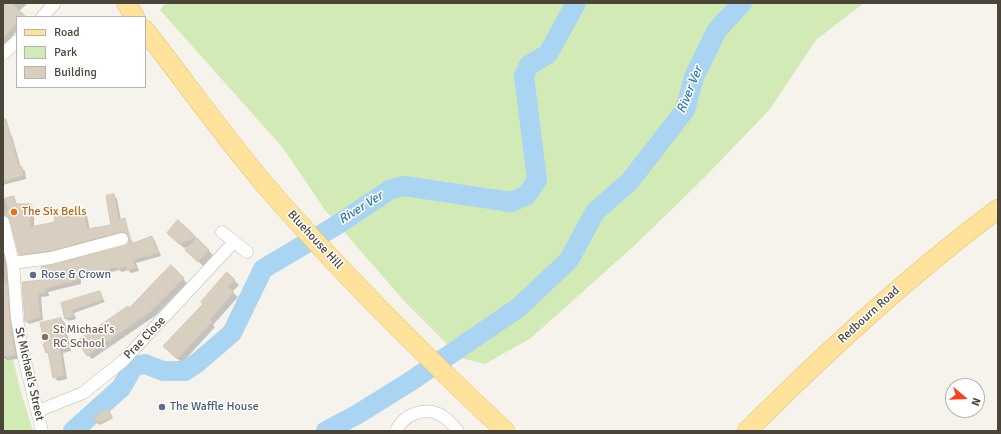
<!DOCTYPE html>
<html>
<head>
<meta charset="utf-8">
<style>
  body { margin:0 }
  #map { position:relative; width:1001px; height:434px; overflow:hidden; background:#f6f3ec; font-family:Signika,sans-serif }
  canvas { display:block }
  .frame { position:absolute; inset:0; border:4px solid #4b4439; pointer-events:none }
  .legend { position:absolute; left:16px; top:16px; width:130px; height:72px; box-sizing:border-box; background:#fff; border:1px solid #b7b4b0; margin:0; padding:5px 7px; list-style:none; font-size:12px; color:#4b4439 }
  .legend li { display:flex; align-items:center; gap:8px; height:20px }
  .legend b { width:20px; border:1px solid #b7b4b0 }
  .north { position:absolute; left:945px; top:378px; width:40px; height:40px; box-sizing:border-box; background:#fff; border:1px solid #b7b4b0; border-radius:50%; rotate:109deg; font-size:11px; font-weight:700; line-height:16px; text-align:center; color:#4b4439 }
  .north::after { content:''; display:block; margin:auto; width:14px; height:18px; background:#fc3f1d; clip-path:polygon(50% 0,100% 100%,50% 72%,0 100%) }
</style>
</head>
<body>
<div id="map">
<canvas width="1001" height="434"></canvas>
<div class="frame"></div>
<ul class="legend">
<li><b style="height:5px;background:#ffe39c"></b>Road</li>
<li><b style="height:11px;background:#d2eab5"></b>Park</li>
<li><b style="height:11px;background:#d8cfc1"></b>Building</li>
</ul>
<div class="north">N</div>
</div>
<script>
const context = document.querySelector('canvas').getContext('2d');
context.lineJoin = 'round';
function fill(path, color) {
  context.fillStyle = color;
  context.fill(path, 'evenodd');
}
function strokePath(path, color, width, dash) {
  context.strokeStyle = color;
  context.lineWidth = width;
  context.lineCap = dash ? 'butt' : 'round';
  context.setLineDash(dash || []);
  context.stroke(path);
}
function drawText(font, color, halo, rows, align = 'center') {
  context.font = font + ' Signika,sans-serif';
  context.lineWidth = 3;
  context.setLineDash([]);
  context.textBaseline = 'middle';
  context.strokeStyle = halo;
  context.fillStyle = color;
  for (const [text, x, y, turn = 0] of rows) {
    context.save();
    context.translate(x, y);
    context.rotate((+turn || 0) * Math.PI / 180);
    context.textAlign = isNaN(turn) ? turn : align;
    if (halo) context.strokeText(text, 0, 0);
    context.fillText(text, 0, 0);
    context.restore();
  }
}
const green = new Path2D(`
  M 166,3 L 864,3 L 816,40 L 770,109 L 705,177 L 636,244 L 531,338 L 485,364 L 461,358 L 406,303 L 325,210 L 283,148 L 160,10 Z
  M 13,359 L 20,389 L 33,431 L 3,431 L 3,360 Z`);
const shadow = new Path2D(`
  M 3,3 L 28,3 L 19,11 L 25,17 L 17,17 L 17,31 L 3,46 Z
  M 9,133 L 12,136 L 21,168 L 25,171 L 26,179 L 3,185 L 3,135 Z
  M 114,196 L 117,199 L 121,220 L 124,220 L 128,236 L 124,235 L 53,254 L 23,258 L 20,254 L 11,220 L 9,218 L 3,219 L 3,199 L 13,198 L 18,205 L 31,205 L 34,209 L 34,228 L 56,223 L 84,212 L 87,216 L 90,230 L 112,226 Z
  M 126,222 L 133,244 L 152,237 L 155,241 L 161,256 L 136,263 L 139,271 L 131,273 L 128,270 L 122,272 L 119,270 L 81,280 L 81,284 L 48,292 L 49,296 L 41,297 L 43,320 L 29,324 L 26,321 L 23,282 L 44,281 L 124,247 L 128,245 L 131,239 Z
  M 178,222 L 213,255 L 203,266 L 187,250 L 192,245 L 184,248 L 168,233 Z
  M 3,245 L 9,268 L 13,324 L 18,359 L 7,360 L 3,358 Z
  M 171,266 L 187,283 L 155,316 L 92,359 L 88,355 L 129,309 Z
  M 234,280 L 239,285 L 232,292 L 238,297 L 213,325 L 215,327 L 182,363 L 165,346 Z
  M 99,292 L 105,302 L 74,313 L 76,319 L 68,321 L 66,318 L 62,304 Z
  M 61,319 L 65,323 L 71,351 L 63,353 L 67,379 L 58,381 L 54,377 L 50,355 L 46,352 Z
  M 109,412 L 113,418 L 100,425 L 96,418 Z`);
const river = new Path2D(`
  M 73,431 L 121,388 L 134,366 L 145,364 L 163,371 L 185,371 L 197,363 L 232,333 L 263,269 L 337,225 L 391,189 L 404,186 L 511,202 L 527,195 L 537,180 L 524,76 L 529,65 L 548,54 L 576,3
  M 326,431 L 358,414 L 411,381 L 518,308 L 569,260 L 595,212 L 630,181 L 685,110 L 694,77 L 717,30 L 742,3`);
const building = new Path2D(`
  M 3,3 L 12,3 L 26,17 L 17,17 L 17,23 L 3,38 Z
  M 6,119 L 19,167 L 22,167 L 23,176 L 3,181 L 3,120 Z
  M 114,194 L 119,220 L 125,218 L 131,244 L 152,236 L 159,253 L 133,260 L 136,268 L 127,270 L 126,267 L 117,269 L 117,267 L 78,277 L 78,280 L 45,289 L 46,293 L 38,294 L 40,317 L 25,322 L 22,282 L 43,280 L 41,267 L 124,246 L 128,244 L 129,237 L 127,233 L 120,232 L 50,251 L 19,255 L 10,220 L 8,217 L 3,215 L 3,213 L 8,212 L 5,198 L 14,196 L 16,204 L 31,204 L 30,227 L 55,222 L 54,217 L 84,211 L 87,229 L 111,225 L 106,196 Z
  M 178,220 L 196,237 L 179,244 L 167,233 Z
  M 197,238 L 209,250 L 198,262 L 185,250 Z
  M 171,265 L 184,278 L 150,312 L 87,356 L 77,341 L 128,306 L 129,308 Z
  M 227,272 L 235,280 L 228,287 L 234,292 L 210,320 L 212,322 L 177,359 L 163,346 L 203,304 L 201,302 Z
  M 3,283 L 7,283 L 10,320 L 15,355 L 3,357 Z
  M 100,291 L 103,300 L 72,310 L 74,316 L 65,319 L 61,303 Z
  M 61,318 L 68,347 L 60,349 L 64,375 L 53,378 L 48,352 L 46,353 L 43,344 L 45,344 L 40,323 Z
  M 108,409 L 112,417 L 98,424 L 94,417 Z`);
const minor = new Path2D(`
  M 42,17 L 55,3
  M 3,54 L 17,41
  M 3,222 L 13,263 L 17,319 L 23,353 L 42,431
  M 222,232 L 247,252
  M 13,263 L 51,258 L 122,239
  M 38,411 L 83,393 L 123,361 L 234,242
  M 396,431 C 403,415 423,407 439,414 C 447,418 453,425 458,431`);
const primary = new Path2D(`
  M 126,3 L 135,17
  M 145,30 C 187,84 227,141 272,193 C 345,277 424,355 505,431
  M 747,431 C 826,352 908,276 998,209`);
const markers = [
  [14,212,4,"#e8710a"],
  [33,275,4,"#5c6f8a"],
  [45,337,4,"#8d6e63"],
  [162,407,4,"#5c6f8a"]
];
const foodNames = [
  ["The Six Bells",22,212]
];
const streetNames = [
  ["Bluehouse Hill",315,240,47],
  ["Redbourn Road",869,315,-42],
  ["Prae Close",145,338,-46],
  ["St Michael's Street",29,374,77]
];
const serviceNames = [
  ["Rose & Crown",41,275],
  ["The Waffle House",170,407]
];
const educationNames = [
  ["St Michael's",53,330],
  ["RC School",53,344]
];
const waterNames = [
  ["River Ver",690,90,-68],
  ["River Ver",361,208,-32]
];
fill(green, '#d2eab5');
fill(shadow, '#0003');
strokePath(river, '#a9d4f2', 20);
fill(building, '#d8cfc1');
strokePath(building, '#d3c7b4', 1);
strokePath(minor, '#c2bbae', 13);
strokePath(primary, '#e6c16a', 20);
strokePath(minor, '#fff', 12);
strokePath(primary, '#ffe39c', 19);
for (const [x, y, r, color] of markers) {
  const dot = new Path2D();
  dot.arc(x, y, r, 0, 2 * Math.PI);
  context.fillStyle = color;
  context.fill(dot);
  strokePath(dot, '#fff', 1.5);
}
drawText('12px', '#c56008', '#fff', foodNames, 'left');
drawText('12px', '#4b4439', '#fff', streetNames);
drawText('12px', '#4e5e75', '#fff', serviceNames, 'left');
drawText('12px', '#785e54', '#fff', educationNames, 'left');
drawText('italic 13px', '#2e7ab2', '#fff', waterNames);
</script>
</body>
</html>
